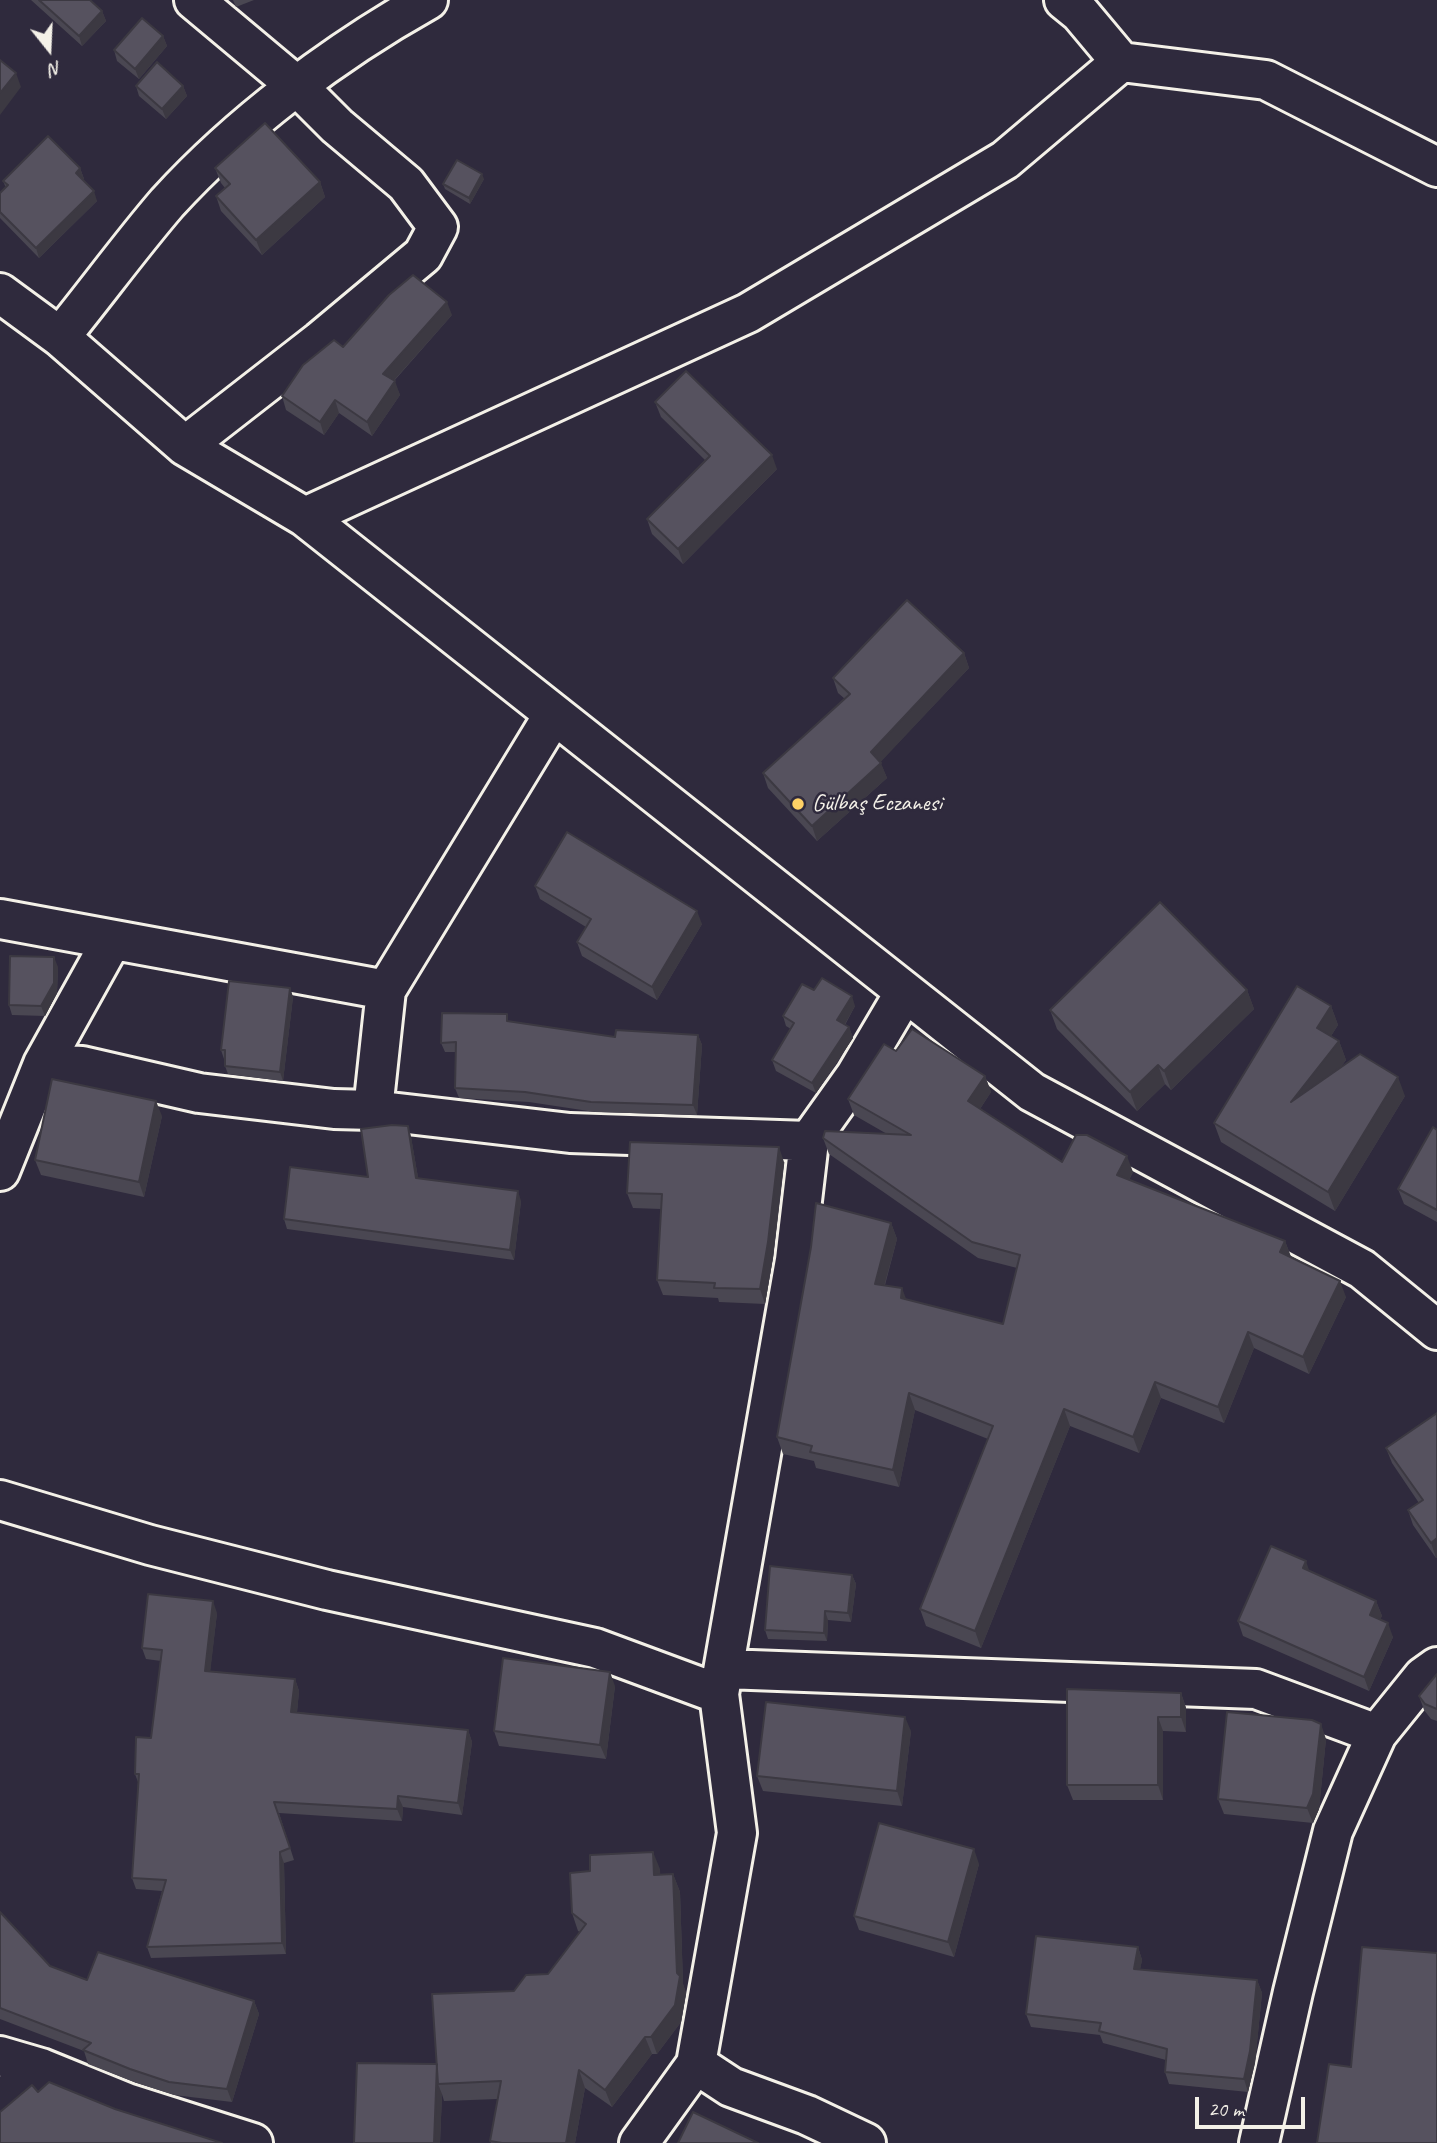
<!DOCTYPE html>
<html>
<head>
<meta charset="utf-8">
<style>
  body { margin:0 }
  #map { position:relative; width:1437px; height:2143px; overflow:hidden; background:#2f2a3d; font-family:Caveat,sans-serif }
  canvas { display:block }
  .north { position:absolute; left:14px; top:14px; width:70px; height:70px; -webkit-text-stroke:5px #2f2a3d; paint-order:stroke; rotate:162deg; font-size:19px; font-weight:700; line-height:28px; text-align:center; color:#f4f1e8 }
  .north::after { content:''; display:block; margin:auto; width:24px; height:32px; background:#f4f1e8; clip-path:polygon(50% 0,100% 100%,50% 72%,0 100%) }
  .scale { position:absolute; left:1195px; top:2097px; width:110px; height:32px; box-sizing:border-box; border:4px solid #f4f1e8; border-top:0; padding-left:9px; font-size:21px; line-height:24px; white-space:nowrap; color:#f4f1e8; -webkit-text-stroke:5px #2f2a3d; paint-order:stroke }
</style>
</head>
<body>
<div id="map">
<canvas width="1437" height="2143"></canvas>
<div class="north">N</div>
<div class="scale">20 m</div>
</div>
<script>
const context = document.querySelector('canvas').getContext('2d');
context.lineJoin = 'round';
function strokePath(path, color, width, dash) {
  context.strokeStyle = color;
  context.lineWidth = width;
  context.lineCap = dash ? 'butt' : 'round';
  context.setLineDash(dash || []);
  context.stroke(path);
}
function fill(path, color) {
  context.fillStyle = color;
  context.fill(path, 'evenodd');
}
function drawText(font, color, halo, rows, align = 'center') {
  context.font = font + ' Caveat,sans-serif';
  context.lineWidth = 5;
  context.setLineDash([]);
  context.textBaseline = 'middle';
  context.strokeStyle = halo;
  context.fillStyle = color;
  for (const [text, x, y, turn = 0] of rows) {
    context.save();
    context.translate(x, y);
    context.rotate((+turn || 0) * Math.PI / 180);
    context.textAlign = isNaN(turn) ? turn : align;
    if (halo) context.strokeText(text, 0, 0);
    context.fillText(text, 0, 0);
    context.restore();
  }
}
const minor = new Path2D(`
  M 1064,0 L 1080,13 L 1121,62 L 1266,80 L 1437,167
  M 0,293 L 60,337 L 185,446 L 305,517 L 1032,1092 L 1362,1269 L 1437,1330
  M 60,337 C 96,293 130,246 167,203 C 239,124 335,52 428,0
  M 185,446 L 320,341 L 423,255 L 438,227 L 406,184 L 337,126 L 298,87 L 194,0
  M 305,517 L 748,313 L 1005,160 L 1121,62
  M 0,919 L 386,990
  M 43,1064 L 82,1066 L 199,1093 L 334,1109 L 373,1110 L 570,1133 L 809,1141
  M 373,1110 L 386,990 L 554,714
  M 0,1171 L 43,1064 L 112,940
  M 0,1500 L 150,1545 L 327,1590 L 595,1648 L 719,1694
  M 725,1669 L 1256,1689 L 1377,1734
  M 0,2056 L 41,2068 L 127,2103 L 253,2143
  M 696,2064 L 737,1833 L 719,1694 L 795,1260 L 809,1141 L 856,1075 L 905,992
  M 0,2101 L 41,2068
  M 639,2143 L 696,2064 L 731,2087 L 807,2115 L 866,2143
  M 1259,2143 L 1293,1992 L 1333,1831 L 1377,1734 L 1423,1677 L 1437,1667`);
const wall = new Path2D(`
  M 31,0 L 90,0 L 102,11 L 106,21 L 82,46 Z
  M 233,0 L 254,0 L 236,7 Z
  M 163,36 L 167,46 L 139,79 L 117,61 L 114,50 Z
  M 136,86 L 183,86 L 187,96 L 166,119 L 139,96 Z
  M 80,168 L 84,179 L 82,180 L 97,201 L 39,258 L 0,218 L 0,193 L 6,188 L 3,181 Z
  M 215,168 L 320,182 L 325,197 L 262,255 L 221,211 L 216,196 L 225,188 L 221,183 Z
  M 484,179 L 470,204 L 445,189 L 443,184 Z
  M 452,315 L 394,381 L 400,395 L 372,436 L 339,413 L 324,435 L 286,410 L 282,396 L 343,347 Z
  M 655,402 L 777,469 L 683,564 L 652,534 L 647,519 L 705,460 L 661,417 Z
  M 964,653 L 969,668 L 880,762 L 887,778 L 817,841 L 768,788 L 763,773 L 845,699 L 838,693 L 833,678 Z
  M 535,886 L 702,924 L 657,1000 L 582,956 L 577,942 L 586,927 L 540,899 Z
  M 58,967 L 57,993 L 45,1016 L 12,1015 L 9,1005 Z
  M 290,988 L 293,997 L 283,1081 L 228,1074 L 225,1066 L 225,1059 L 224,1059 L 221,1050 Z
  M 814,990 L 855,1006 L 845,1025 L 849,1027 L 853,1038 L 816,1093 L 776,1071 L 772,1060 L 791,1029 L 786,1026 L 783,1016 Z
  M 1247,990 L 1254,1009 L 1171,1090 L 1165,1084 L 1137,1111 L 1057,1029 L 1050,1010 Z
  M 1331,1006 L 1338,1025 L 1331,1036 L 1339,1041 L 1346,1060 L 1340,1068 L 1405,1096 L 1335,1211 L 1221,1142 L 1214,1123 Z
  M 510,1021 L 615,1037 L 698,1035 L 702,1045 L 697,1115 L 595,1112 L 529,1102 L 459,1098 L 455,1088 L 456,1052 L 445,1052 L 441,1043 Z
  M 896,1051 L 985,1076 L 991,1092 L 980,1109 L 1062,1162 L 1133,1172 L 1129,1180 L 1285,1241 L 1291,1257 L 1346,1297 L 1309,1374 L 1254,1348 L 1224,1423 L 1161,1398 L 1139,1453 L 1070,1426 L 981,1648 L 926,1626 L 920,1609 L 988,1439 L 915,1410 L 899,1487 L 816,1468 L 814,1461 L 783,1454 L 777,1437 L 891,1223 L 897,1239 L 885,1285 L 906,1300 L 1003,1324 L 1017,1268 L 978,1258 L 829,1154 L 823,1138 L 887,1134 L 854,1115 L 848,1099 Z
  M 162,1116 L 144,1197 L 41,1175 L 35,1160 Z
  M 1437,1130 L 1437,1222 L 1404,1204 L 1398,1189 Z
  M 411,1137 L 418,1178 L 521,1201 L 514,1260 L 287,1229 L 284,1219 L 368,1177 Z
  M 784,1162 L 773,1257 L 765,1304 L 719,1302 L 718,1298 L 663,1295 L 657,1280 L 661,1209 L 633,1208 L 627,1193 Z
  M 1437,1413 L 1437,1557 L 1436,1558 L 1413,1525 L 1408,1510 L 1419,1503 L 1392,1463 L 1386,1448 Z
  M 1309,1571 L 1376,1601 L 1382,1616 L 1380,1619 L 1393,1637 L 1369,1691 L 1243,1636 L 1238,1621 Z
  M 852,1575 L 856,1584 L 851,1622 L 828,1620 L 827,1641 L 768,1639 L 765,1630 Z
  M 217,1613 L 210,1671 L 295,1679 L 299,1691 L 297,1712 L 468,1730 L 472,1742 L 462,1815 L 403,1807 L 402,1821 L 279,1813 L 294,1860 L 284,1863 L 286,1954 L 151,1958 L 147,1947 L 162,1891 L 136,1889 L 132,1878 L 138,1782 L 135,1774 L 151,1738 L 161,1661 L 146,1659 L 142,1648 Z
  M 1437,1674 L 1437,1721 L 1431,1719 L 1424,1710 L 1419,1696 Z
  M 615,1686 L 606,1759 L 499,1746 L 494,1731 Z
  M 1181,1693 L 1186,1708 L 1186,1732 L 1163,1731 L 1163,1800 L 1073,1800 L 1067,1785 Z
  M 911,1731 L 902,1806 L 763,1791 L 757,1776 Z
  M 1326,1739 L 1319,1809 L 1313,1823 L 1224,1814 L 1218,1799 Z
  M 979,1864 L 954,1957 L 859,1930 L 854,1916 Z
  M 660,1869 L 660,1875 L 673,1874 L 680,1892 L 683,1984 L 686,1993 L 681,2022 L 657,2054 L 652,2054 L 612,2107 L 585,2088 L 575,2143 L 491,2143 L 490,2141 L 498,2099 L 444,2101 L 442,2094 L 440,2143 L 354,2143 L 514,1991 L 548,1974 L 580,1932 L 578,1931 L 572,1913 Z
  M 0,1912 L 50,1966 L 87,1980 L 254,2001 L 259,2014 L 232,2102 L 174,2095 L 134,2082 L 88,2064 L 84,2051 L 0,2019 Z
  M 1138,1947 L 1142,1960 L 1140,1969 L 1257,1980 L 1262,1993 L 1255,2063 L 1248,2092 L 1169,2084 L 1165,2072 L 1166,2060 L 1103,2043 L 1100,2035 L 1031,2027 L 1026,2014 Z`);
const shadedWall = new Path2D(`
  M 102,11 L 106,21 L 82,46 L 79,36 Z
  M 163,36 L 167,46 L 139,79 L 135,69 Z
  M 16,73 L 21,87 L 0,115 L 0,93 Z
  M 183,86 L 187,96 L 166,119 L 162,109 Z
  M 80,168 L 84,179 L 79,183 L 76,173 Z
  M 482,174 L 484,179 L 470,204 L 469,198 Z
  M 320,182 L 325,197 L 262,255 L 256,240 Z
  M 94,191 L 97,201 L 39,258 L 36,248 Z
  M 447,302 L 452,315 L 388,387 L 383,374 Z
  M 395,381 L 400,395 L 372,436 L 367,422 Z
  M 335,400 L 339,413 L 324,435 L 320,422 Z
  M 772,455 L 777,469 L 683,564 L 678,549 Z
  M 964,653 L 969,668 L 876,767 L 871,752 Z
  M 881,763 L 887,778 L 817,841 L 812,826 Z
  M 697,911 L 702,924 L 657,1000 L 652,987 Z
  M 54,957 L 58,967 L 57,993 L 45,1016 L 41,1006 Z
  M 290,988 L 293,997 L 283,1081 L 280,1072 Z
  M 1247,990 L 1254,1009 L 1171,1090 L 1164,1071 Z
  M 852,996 L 855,1006 L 841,1031 L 837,1020 Z
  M 1331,1006 L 1338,1025 L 1324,1047 L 1317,1028 Z
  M 849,1027 L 853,1038 L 816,1093 L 812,1083 Z
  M 698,1035 L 702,1045 L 697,1115 L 693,1105 Z
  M 1339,1041 L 1346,1060 L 1298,1121 L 1291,1102 Z
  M 1158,1065 L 1165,1084 L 1137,1111 L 1130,1092 Z
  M 985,1076 L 991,1092 L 974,1118 L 968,1101 Z
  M 1398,1077 L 1405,1096 L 1335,1211 L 1328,1192 Z
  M 156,1101 L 162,1116 L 144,1197 L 139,1182 Z
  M 408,1126 L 411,1137 L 420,1188 L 416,1178 Z
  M 779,1147 L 784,1162 L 773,1257 L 765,1304 L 760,1289 Z
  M 1127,1156 L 1133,1172 L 1123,1191 L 1117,1175 Z
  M 518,1191 L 521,1201 L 514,1260 L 510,1250 Z
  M 891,1223 L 897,1239 L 880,1301 L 875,1284 Z
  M 1285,1241 L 1291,1257 L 1280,1252 Z
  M 1340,1281 L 1346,1297 L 1309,1374 L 1303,1357 Z
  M 902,1288 L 908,1304 L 901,1298 Z
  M 1248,1332 L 1254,1348 L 1224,1423 L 1218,1407 Z
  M 1155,1382 L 1161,1398 L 1139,1453 L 1133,1437 Z
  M 909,1393 L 915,1410 L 899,1487 L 893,1470 Z
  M 1064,1409 L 1070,1426 L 981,1648 L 975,1631 Z
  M 1437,1538 L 1437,1557 L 1436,1558 L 1431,1543 Z
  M 1306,1561 L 1311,1576 L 1303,1568 Z
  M 852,1575 L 856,1584 L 851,1622 L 848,1613 Z
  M 213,1601 L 217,1613 L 209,1683 L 205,1671 Z
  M 1376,1601 L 1382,1616 L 1375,1630 L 1370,1615 Z
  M 825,1611 L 828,1620 L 827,1641 L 824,1633 Z
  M 1388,1623 L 1393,1637 L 1369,1691 L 1364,1677 Z
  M 610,1672 L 615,1686 L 606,1759 L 600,1745 Z
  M 295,1679 L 299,1691 L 296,1723 L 291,1712 Z
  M 1181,1693 L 1186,1708 L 1186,1732 L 1181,1717 Z
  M 905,1717 L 911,1731 L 902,1806 L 897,1791 Z
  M 1158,1717 L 1163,1731 L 1163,1800 L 1158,1785 Z
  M 1321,1724 L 1326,1739 L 1319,1809 L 1313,1823 L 1307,1808 Z
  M 468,1730 L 472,1742 L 462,1815 L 458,1803 Z
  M 398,1796 L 403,1807 L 402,1821 L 397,1809 Z
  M 974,1849 L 979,1864 L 954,1957 L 948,1942 Z
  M 280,1852 L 284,1863 L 286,1954 L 282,1943 Z
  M 653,1852 L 660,1869 L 661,1892 L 654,1875 Z
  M 673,1874 L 680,1892 L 683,1984 L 686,1993 L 681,2022 L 657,2054 L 651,2037 L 677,1973 Z
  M 1138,1947 L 1142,1960 L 1138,1981 L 1134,1969 Z
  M 1257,1980 L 1262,1993 L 1255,2063 L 1248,2092 L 1244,2079 Z
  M 254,2001 L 259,2014 L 232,2102 L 227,2089 Z
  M 645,2037 L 652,2054 L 612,2107 L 605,2090 Z
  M 437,2064 L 438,2084 L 442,2094 L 440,2143 L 434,2143 Z
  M 579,2070 L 585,2088 L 575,2143 L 566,2143 Z`);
const building = new Path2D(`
  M 39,0 L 90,0 L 102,11 L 79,36 Z
  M 142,18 L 163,36 L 135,69 L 114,50 Z
  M 0,60 L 16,73 L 0,93 Z
  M 157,62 L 183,86 L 162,109 L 136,86 Z
  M 265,123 L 320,182 L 256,240 L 216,196 L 230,184 L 215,168 Z
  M 48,136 L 80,168 L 76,173 L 94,191 L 36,248 L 0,212 L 0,193 L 8,185 L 3,181 Z
  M 457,160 L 482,174 L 469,198 L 443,184 Z
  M 413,275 L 447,302 L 383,374 L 395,381 L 367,422 L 335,400 L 320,422 L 282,396 L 303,365 L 334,340 L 343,347 L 389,295 Z
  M 686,371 L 772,455 L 678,549 L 647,519 L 710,456 L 655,402 Z
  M 907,600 L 964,653 L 871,752 L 881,763 L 812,826 L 763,773 L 850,694 L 833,678 Z
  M 567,832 L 697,911 L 652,987 L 577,942 L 591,919 L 535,886 Z
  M 1160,902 L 1247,990 L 1164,1071 L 1158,1065 L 1130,1092 L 1050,1010 Z
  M 10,956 L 54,957 L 54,983 L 41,1006 L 9,1005 Z
  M 822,978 L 852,996 L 837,1020 L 849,1027 L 812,1083 L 772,1060 L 794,1023 L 783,1016 L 802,984 L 814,990 Z
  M 229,981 L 290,988 L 280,1072 L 225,1066 L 225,1050 L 221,1050 Z
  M 1297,986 L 1331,1006 L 1317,1028 L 1339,1041 L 1291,1102 L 1360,1054 L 1398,1077 L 1328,1192 L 1214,1123 Z
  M 442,1013 L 507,1014 L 507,1021 L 615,1037 L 616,1030 L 698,1035 L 693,1105 L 591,1102 L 525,1092 L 455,1088 L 456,1042 L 441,1043 Z
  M 912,1029 L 985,1076 L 968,1101 L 1062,1162 L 1076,1135 L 1087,1135 L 1127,1156 L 1117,1175 L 1285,1241 L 1280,1252 L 1340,1281 L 1303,1357 L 1248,1332 L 1218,1407 L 1155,1382 L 1133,1437 L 1064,1409 L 975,1631 L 920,1609 L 993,1426 L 909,1393 L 893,1470 L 810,1452 L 812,1446 L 777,1437 L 811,1247 L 816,1203 L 891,1223 L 875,1284 L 902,1288 L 901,1298 L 1003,1324 L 1020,1255 L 972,1242 L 823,1138 L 825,1131 L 911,1135 L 848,1099 L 884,1044 L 896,1051 Z
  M 52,1079 L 156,1101 L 139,1182 L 35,1160 Z
  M 392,1125 L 408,1126 L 416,1178 L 518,1191 L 510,1250 L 284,1219 L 290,1167 L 368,1177 L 361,1129 Z
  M 1433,1127 L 1437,1130 L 1437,1210 L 1398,1189 Z
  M 630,1142 L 779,1147 L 768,1242 L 760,1289 L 714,1288 L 715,1283 L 657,1280 L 662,1194 L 627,1193 Z
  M 1437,1413 L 1437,1538 L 1431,1543 L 1408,1510 L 1423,1500 L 1386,1448 Z
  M 1271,1546 L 1306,1561 L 1303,1568 L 1376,1601 L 1370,1615 L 1388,1623 L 1364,1677 L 1238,1621 Z
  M 770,1566 L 852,1575 L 848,1613 L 825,1611 L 824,1633 L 765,1630 Z
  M 148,1594 L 213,1601 L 205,1671 L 295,1679 L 291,1712 L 468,1730 L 458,1803 L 398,1796 L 397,1809 L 274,1802 L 290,1848 L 280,1852 L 282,1943 L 147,1947 L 166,1880 L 132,1878 L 139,1774 L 135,1774 L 136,1737 L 151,1738 L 162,1650 L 142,1648 Z
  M 503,1658 L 610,1672 L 600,1745 L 494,1731 Z
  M 1437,1674 L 1437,1709 L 1425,1704 L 1419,1696 Z
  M 1067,1689 L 1181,1693 L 1181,1717 L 1158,1717 L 1158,1785 L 1067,1785 Z
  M 766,1702 L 905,1717 L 897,1791 L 757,1776 Z
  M 1227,1712 L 1312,1720 L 1321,1724 L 1313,1794 L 1307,1808 L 1218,1799 Z
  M 879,1823 L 974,1849 L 948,1942 L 854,1916 Z
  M 653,1852 L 654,1875 L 673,1874 L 677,1973 L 680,1976 L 675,2005 L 651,2037 L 645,2037 L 605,2090 L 579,2070 L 566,2143 L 502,2143 L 490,2141 L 501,2081 L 438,2084 L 432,1994 L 514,1991 L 526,1975 L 548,1974 L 586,1924 L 572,1913 L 570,1873 L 590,1871 L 590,1855 Z
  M 0,1912 L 50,1966 L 87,1980 L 98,1952 L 254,2001 L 227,2089 L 169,2082 L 130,2069 L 83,2050 L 91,2043 L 0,2008 Z
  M 1036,1936 L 1138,1947 L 1134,1969 L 1257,1980 L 1250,2051 L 1244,2079 L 1165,2072 L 1167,2049 L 1099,2031 L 1101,2023 L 1026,2014 Z
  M 1362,1947 L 1437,1953 L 1437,2143 L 1317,2143 L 1329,2064 L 1351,2067 Z
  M 357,2063 L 437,2064 L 434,2143 L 354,2143 Z
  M 49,2082 L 115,2109 L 222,2143 L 0,2143 L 0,2112 L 32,2085 L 38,2092 Z
  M 693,2112 L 758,2143 L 678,2143 Z`);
const markers = [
  [798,804,7,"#ffd166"]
];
const poiNames = [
  ["Gülbaş Eczanesi",812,804]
];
strokePath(minor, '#f4f1e8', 44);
strokePath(minor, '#2f2a3d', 38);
fill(wall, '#4a4752');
fill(shadedWall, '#3c3942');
fill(building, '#56525f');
strokePath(building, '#3c3942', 2);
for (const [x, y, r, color] of markers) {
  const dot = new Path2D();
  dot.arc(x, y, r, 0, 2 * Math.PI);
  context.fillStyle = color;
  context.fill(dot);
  strokePath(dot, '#2f2a3d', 2.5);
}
drawText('24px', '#f4f1e8', '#2f2a3d', poiNames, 'left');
</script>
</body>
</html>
